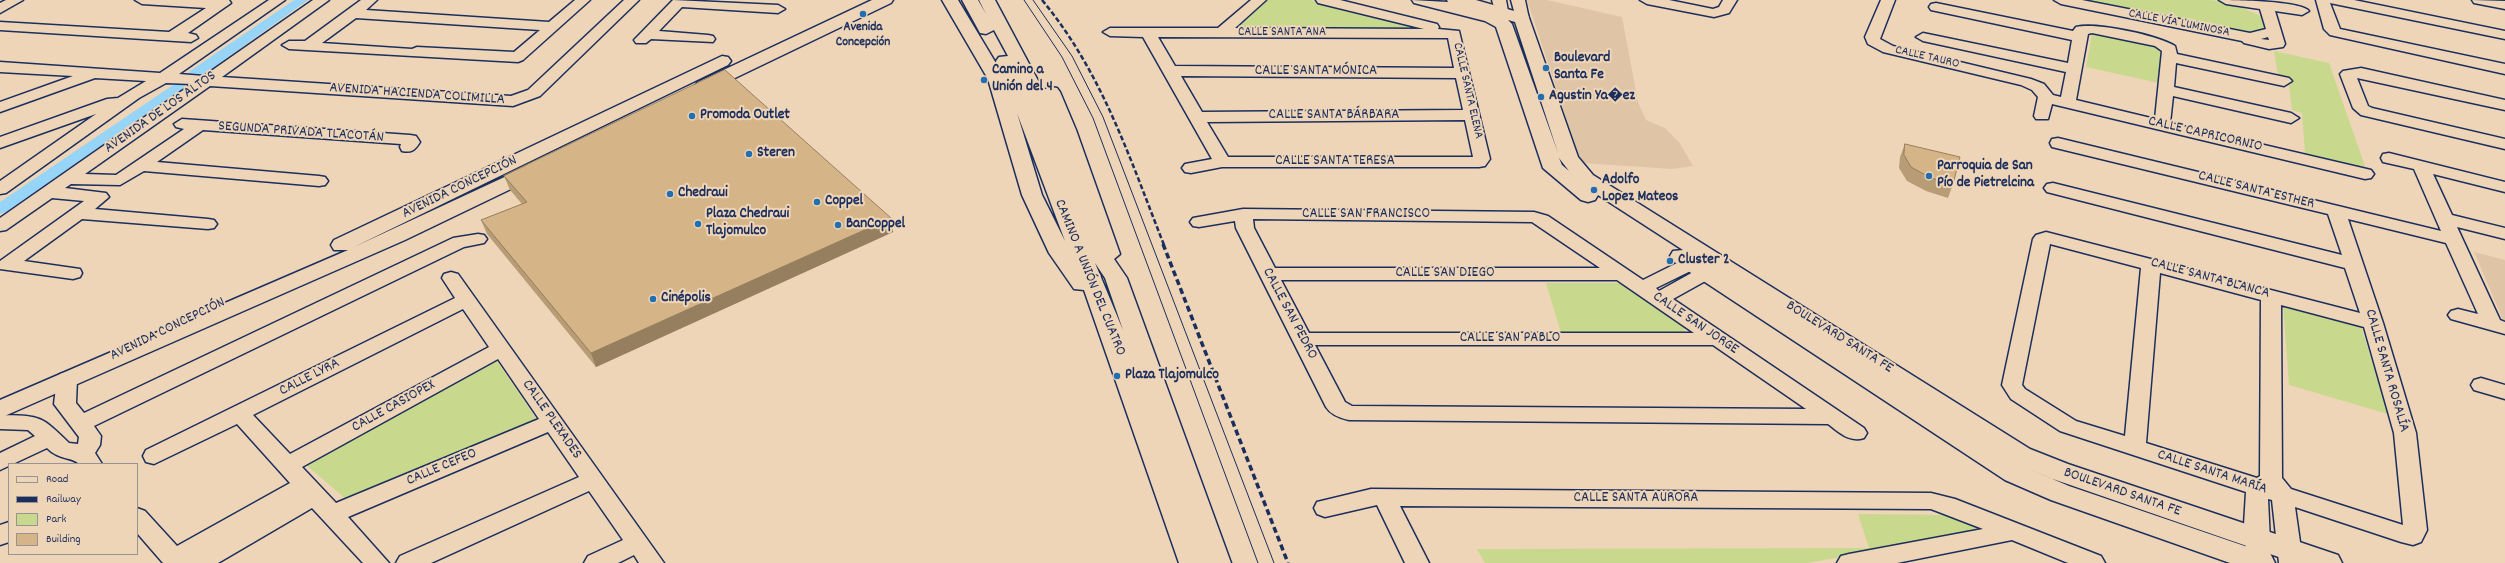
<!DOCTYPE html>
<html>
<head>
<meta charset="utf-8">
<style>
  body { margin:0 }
  #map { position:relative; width:2505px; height:563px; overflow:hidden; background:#efd5b7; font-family:Dekko,sans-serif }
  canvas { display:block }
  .legend { position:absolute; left:8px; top:463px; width:130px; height:92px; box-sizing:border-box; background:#efd5b7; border:1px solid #9a9393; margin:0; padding:5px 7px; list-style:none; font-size:12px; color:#1b2f5e }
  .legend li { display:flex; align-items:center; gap:8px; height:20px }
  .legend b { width:20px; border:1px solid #9a9393 }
</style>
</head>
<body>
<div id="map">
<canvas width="2505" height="563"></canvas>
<ul class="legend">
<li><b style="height:5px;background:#efd5b7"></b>Road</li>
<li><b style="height:5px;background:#1b2f5e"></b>Railway</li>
<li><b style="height:11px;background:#c8d98d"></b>Park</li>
<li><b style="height:11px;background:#d5b588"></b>Building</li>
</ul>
</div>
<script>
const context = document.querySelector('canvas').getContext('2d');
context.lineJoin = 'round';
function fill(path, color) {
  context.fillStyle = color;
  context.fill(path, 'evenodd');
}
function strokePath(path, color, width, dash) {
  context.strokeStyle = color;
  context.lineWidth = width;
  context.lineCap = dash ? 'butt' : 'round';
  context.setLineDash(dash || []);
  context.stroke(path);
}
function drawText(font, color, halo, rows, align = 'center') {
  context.font = font + ' Dekko,sans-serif';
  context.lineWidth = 4;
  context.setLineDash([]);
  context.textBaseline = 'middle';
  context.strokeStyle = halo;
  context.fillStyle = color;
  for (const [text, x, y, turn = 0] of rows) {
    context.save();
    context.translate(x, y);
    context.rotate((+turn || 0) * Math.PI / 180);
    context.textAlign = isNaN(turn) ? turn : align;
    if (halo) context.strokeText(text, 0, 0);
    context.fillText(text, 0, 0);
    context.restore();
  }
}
const built = new Path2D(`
  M 1527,0 L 1547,0 L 1622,17 L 1638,102 L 1646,120 L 1665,128 L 1679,142 L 1693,166 L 1672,169 L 1581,163 Z
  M 2474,252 L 2505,260 L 2505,322 L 2504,322 Z`);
const green = new Path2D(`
  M 1265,0 L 1310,0 L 1417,27 L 1420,31 L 1231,30 Z
  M 2071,0 L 2210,0 L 2231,3 L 2263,17 L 2267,31 L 2254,34 Z
  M 2092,34 L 2100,34 L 2158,47 L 2163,50 L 2159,83 L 2086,67 Z
  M 2274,51 L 2329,63 L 2366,169 L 2305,154 L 2302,113 L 2292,110 L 2288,78 L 2278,76 Z
  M 1546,283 L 1623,283 L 1685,326 L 1684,335 L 1561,333 Z
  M 2283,304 L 2361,326 L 2388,414 L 2289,385 Z
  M 495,358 L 537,420 L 347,500 L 305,464 Z
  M 1858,514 L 1951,515 L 1978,524 L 1979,533 L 1807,563 L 1485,563 L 1477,549 L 1869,548 Z`);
const canal = new Path2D(`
  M 294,0 L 308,0 L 200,77 L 190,77 L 188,74 L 190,71 Z
  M 179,81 L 184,82 L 186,85 L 184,88 L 6,212 L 0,214 L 0,202 Z`);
const minor = new Path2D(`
  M 6,0 L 23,0 L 0,13 L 0,3 Z
  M 135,0 L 229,0 L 231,3 L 188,33 L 196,35 L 198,38 L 191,42 L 0,30 L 0,22 L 169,32 L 206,8 L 142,4 Z
  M 269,0 L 285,0 L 179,74 L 204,76 L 313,0 L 329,0 L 222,77 L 511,96 L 528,90 L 624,0 L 639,0 L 540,96 L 513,106 L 210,86 L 85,174 L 116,175 L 184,129 L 176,127 L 174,124 L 182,119 L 410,135 L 416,136 L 420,142 C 415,150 412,153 402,151 L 400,147 L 401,144 L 203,130 L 157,162 L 319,176 L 325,177 L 328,181 L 325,185 L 319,186 L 144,171 L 120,185 L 71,184 L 65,188 L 106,193 L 109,197 L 95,209 L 208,219 L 214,220 L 217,224 L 214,228 L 208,229 L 82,219 L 24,261 L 80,269 L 82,273 L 80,277 L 73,279 L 0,269 L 0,261 L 84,201 L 52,198 L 6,230 L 0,231 L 0,218 L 192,84 L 166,83 L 139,98 L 6,193 L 0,194 L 0,181 L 96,114 L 0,148 L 0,137 L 107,99 L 118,98 L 146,81 L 95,78 L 0,112 L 0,102 L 73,76 L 0,72 L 0,62 L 160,73 Z
  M 361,0 L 377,0 L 366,10 L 549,22 L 575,0 L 590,0 L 523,60 L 518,62 L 289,49 L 282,45 L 289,41 L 305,41 ZM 356,18 L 540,30 L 514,52 L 417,47 L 412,49 L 322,43 Z
  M 673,0 L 778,5 L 785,9 L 778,13 L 682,7 L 659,31 L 708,35 L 713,36 L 715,39 L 713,42 L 651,39 L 646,43 L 636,43 L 634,40 Z
  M 1251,0 L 1266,0 L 1235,28 L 1424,29 L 1318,3 L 1316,0 L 1340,0 L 1437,24 L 1439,27 L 1438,29 L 1459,31 L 1490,159 L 1485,166 L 1479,167 L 1222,167 L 1191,173 L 1185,172 L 1182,168 L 1185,164 L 1212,159 L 1143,37 L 1110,36 L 1103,32 L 1110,28 L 1218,28 ZM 1158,37 L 1448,38 L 1454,68 L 1175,66 ZM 1181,76 L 1456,78 L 1463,110 L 1202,112 ZM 1465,120 L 1473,157 L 1228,157 L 1207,122 Z
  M 1492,0 L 1506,0 L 1508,11 L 1506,14 L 1496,14 Z
  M 1511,0 L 1525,0 L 1529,19 L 1527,22 L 1517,22 Z
  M 1640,0 L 1669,0 L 1713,9 L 1719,7 L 1723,0 L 1737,0 L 1729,13 L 1714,17 L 1647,4 Z
  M 1881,0 L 1895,0 L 1880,39 L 1893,46 L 2031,79 L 2044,84 L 2053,95 L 2061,97 L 2066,72 L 1923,41 L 1916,37 L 1923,33 L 2068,63 L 2072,40 L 1931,10 L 1929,7 L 1931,4 L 1936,3 L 2073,31 L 2076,27 C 2096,22 2157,35 2175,46 L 2177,54 L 2289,78 L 2292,81 L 2284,86 L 2176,63 L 2174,87 L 2291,113 L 2299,118 L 2291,123 L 2173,96 L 2170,123 L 2371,170 L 2374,174 L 2371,178 L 2365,179 L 2052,104 L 2048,119 L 2036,119 L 2034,116 L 2038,97 L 2032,90 L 2021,85 L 1883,52 L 1868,44 L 1865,37 ZM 2092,33 L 2155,46 L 2162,51 L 2155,119 L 2076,100 L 2088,34 Z
  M 2054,0 L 2082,0 L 2250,33 L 2266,29 L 2260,9 L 2226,4 L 2219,0 C 2234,0 2302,1 2309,11 L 2302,15 L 2275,11 L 2285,44 L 2283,47 L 2269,49 L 2244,43 L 2242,41 L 2061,4 ZM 2268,37 L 2269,40 L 2261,39 Z
  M 2316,0 L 2354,0 L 2505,31 L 2505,39 L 2330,3 L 2340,29 L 2505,64 L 2505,74 L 2330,35 L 2324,29 Z
  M 2472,0 L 2505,1 L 2505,9 L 2474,3 Z
  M 2361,68 L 2505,100 L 2505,110 L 2357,78 L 2368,106 L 2372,108 L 2505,139 L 2505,149 L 2361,115 L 2353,108 L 2340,74 L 2343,71 Z
  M 2058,138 L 2441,231 L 2414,169 L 2383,162 L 2381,158 L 2383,154 L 2389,153 L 2505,182 L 2505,192 L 2433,174 L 2452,215 L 2505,228 L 2505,239 L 2457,227 L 2500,320 L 2505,322 L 2505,334 L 2451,319 L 2448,315 L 2451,311 L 2458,309 L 2478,314 L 2446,243 L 2348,219 L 2383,323 L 2416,433 L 2427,530 L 2421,542 L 2413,545 L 2401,542 L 2295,507 L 2303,563 L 2279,563 L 2272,500 L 2268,499 L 2271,563 L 2247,563 L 2244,525 L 2246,492 L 2060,431 L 2011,399 L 2002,385 L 2033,239 L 2036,235 L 2046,232 L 2360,313 L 2345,268 L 2047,192 L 2044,188 L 2047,184 L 2053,183 L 2342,255 L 2328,214 L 2052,147 L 2050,143 L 2052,139 ZM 2050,244 L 2141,268 L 2125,436 L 2076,421 L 2025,389 L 2022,385 ZM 2160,273 L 2261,300 L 2260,476 L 2257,478 L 2146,443 ZM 2281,305 L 2364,327 L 2394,433 L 2403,525 L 2291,489 L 2282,478 Z
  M 1243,209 L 1534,212 L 1548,216 L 1643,280 L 1699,252 L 1713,252 L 1715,256 L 1713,260 L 1656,288 L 1659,291 L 1713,261 L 1727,261 L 1729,265 L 1727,269 L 1673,299 L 1864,428 L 1867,433 L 1864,438 C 1849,443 1839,432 1828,424 L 1349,420 C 1340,418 1331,415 1326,407 L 1236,228 L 1235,221 L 1199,227 L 1193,226 L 1190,222 L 1193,218 ZM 1253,219 L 1532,222 L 1600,268 L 1275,268 L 1254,228 ZM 1281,280 L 1617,280 L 1694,333 L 1309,333 ZM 1315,345 L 1713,345 L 1806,409 L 1352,406 L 1345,402 Z
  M 478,234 L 484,235 L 487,239 L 484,243 L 464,247 L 94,426 L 101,436 L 100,445 L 95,453 L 102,464 L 79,464 C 73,457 58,460 47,448 L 0,470 L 0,453 L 35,436 L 28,430 L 0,429 L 0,415 C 41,416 40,415 69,443 L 78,444 L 79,437 L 54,404 L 57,379 L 60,374 L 67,372 L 74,374 L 77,379 L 76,403 L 84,413 L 453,238 Z
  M 451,272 L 458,274 L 664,563 L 639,563 L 634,555 L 618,563 L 584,563 L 588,556 L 623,540 L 589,491 L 431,563 L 396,563 L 400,556 L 579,477 L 548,432 L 348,517 L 389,563 L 363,563 L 312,508 L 218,563 L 163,563 L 137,533 L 137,508 L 145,511 L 177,546 L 290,483 L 237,424 L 154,464 L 146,462 L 143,456 L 146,450 L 455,298 L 442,278 L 444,274 ZM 463,309 L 489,347 L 290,454 L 253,415 ZM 498,359 L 539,419 L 336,503 L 302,467 Z
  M 2481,378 L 2505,385 L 2505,399 L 2474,390 L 2471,385 L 2474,380 Z
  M 1371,489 L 1931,493 L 1955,499 L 2101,556 L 2105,563 L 2068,563 L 2012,540 L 1897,563 L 1837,563 L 1841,556 L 1849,554 L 1983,529 L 1931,509 L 1400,506 L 1429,563 L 1405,563 L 1377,505 L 1325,517 L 1317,514 L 1314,508 L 1317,502 Z
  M 9,522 L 9,542 L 0,545 L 0,525 Z`);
const major = new Path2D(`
  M 872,0 L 893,0 L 891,3 L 710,90 L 698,90 L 695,86 L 698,82 Z
  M 942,0 L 958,0 L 1003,75 L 996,61 L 999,57 L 1008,56 L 994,30 L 986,34 L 980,33 L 962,0 L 978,0 L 986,14 L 979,0 L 995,0 L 1043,90 L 1051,87 L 1057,88 L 1060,92 L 1076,130 L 1120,254 L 1114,259 L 1127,278 L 1231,563 L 1179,563 L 1084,290 L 1074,289 L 1049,253 L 1022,195 L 988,79 ZM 1017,113 L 1065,241 L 1042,195 ZM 1095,263 L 1105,278 L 1123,330 L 1120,323 Z
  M 1412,0 L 1448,2 L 1447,0 L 1476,0 L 1528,15 L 1578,157 L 1593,175 L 2030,449 L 2068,464 L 2338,555 L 2342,563 L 2296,563 L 2050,478 L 2022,466 L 2069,486 L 2271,555 L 2275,563 L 2230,563 L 2051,500 L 2005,480 L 1673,261 L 1670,256 L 1673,251 L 1683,250 L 1598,195 L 1595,200 L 1588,202 L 1581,200 L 1543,168 L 1496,27 L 1485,21 L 1414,3 ZM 1508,20 L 1515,22 L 1558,153 L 1512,24 ZM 1559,158 L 1569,171 L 1562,165 Z
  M 722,56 L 728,57 L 731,61 L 728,65 L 354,247 L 526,167 L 540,167 L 543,171 L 540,175 L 405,240 L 0,418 L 0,400 L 348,250 L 334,250 L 331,245 L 334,240 Z`);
const tram = new Path2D(`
  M 1024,0 L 1062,57 L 1093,118 L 1258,563
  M 1033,0 L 1072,56 L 1103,117 L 1274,563`);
const railFar1 = new Path2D(`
  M 1042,0 C 1102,72 1130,159 1164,245`);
const rail = new Path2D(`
  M 1163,244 L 1288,563`);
const wall = new Path2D(`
  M 1905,144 L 1953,184 L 1948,198 L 1926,191 L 1907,181 L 1899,168 L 1900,157 Z
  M 504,176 L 893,232 L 596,367 L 487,234 L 481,220 L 522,204 L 510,190 Z`);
const shadedWall = new Path2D(`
  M 891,218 L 893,232 L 596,367 L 591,353 Z`);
const building = new Path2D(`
  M 725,70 L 891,218 L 591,353 L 481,220 L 527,202 L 504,176 Z
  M 1905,144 L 1960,157 L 1953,184 L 1931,178 L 1911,167 L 1904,155 Z`);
const markers = [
  [863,14,4,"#1f6fb2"],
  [1546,68,4,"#1f6fb2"],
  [984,80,4,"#1f6fb2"],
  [1541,97,4,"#1f6fb2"],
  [692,116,4,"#1f6fb2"],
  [749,154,4,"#1f6fb2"],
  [1929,176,4,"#1f6fb2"],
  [1594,190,4,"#1f6fb2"],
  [670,194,4,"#1f6fb2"],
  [817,202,4,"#1f6fb2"],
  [698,224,4,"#1f6fb2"],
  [838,225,4,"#1f6fb2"],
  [1670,261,4,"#1f6fb2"],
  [653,299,4,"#1f6fb2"],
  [1117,376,4,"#1f6fb2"]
];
const farStreetnames = [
  ["CALLE VÍA LUMINOSA",2179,24,11],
  ["CALLE SANTA ANA",1282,33],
  ["CALLE TAURO",1927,58,13],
  ["CALLE SANTA ELENA",1467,91,77]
];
const farPoinames = [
  ["Avenida",863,28],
  ["Concepción",863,43]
];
const poiNames = [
  ["Boulevard",1554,59],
  ["Santa Fe",1554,76],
  ["Camino a",992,71],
  ["Unión del 4",992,88],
  ["Agustin Ya�ez",1549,97],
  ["Promoda Outlet",700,116],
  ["Steren",757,154],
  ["Parroquia de San",1937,167],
  ["Pío de Pietrelcina",1937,184],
  ["Adolfo",1602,181],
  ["Lopez Mateos",1602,198],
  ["Chedraui",678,194],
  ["Coppel",825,202],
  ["Plaza Chedraui",706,215],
  ["Tlajomulco",706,232],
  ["BanCoppel",846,225],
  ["Cluster 2",1678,261],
  ["Cinépolis",661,299],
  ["Plaza Tlajomulco",1125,376]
];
const streetNames = [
  ["CALLE SANTA MÓNICA",1316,72],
  ["AVENIDA HACIENDA COLIMILLA",417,95,4],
  ["AVENIDA DE LOS ALTOS",161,113,-35],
  ["CALLE SANTA BÁRBARA",1334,116],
  ["SEGUNDA PRIVADA TLACOTÁN",301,133,4],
  ["CALLE CAPRICORNIO",2205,135,13],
  ["CALLE SANTA TERESA",1335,162],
  ["AVENIDA CONCEPCIÓN",460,188,-26],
  ["CALLE SANTA ESTHER",2256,191,14],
  ["CALLE SAN FRANCISCO",1366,215],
  ["CALLE SAN DIEGO",1445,274],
  ["CAMINO A UNIÓN DEL CUATRO",1089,278,68],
  ["CALLE SANTA BLANCA",2210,279,15],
  ["CALLE SAN PEDRO",1289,314,62],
  ["CALLE SAN JORGE",1695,324,34],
  ["AVENIDA CONCEPCIÓN",168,330,-26],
  ["BOULEVARD SANTA FE",1839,338,32],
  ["CALLE SAN PABLO",1510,339],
  ["CALLE SANTA ROSALÍA",2386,371,74],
  ["CALLE LYRA",310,378,-27],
  ["CALLE CASIOPEX",394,407,-29],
  ["CALLE PLEXADES",551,420,55],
  ["CALLE CEFEO",442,468,-23],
  ["CALLE SANTA MARÍA",2212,473,18],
  ["BOULEVARD SANTA FE",2122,493,19],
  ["CALLE SANTA AURORA",1636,499]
];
fill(built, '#dfc5a6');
fill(green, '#c8d98d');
fill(canal, '#96d5f7');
strokePath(minor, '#1b2f5e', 3);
strokePath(major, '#1b2f5e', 3);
fill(minor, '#efd5b7');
fill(major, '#efd5b7');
strokePath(tram, '#1b2f5e', 1);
strokePath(railFar1, '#1b2f5e', 2.5, [5, 2.5]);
strokePath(rail, '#1b2f5e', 3.5, [6, 3.5]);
fill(wall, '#b79c75');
fill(shadedWall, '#957f5f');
fill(building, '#d5b588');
strokePath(building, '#957f5f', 1);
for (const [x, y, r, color] of markers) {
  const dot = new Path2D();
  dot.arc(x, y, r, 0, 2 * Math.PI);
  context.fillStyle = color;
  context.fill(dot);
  strokePath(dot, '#efd5b7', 1.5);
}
drawText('13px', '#1b2f5e', '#efd5b7', farStreetnames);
drawText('bold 13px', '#1b2f5e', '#efd5b7', farPoinames);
drawText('bold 15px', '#1b2f5e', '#efd5b7', poiNames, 'left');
drawText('15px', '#1b2f5e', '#efd5b7', streetNames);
</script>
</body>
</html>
